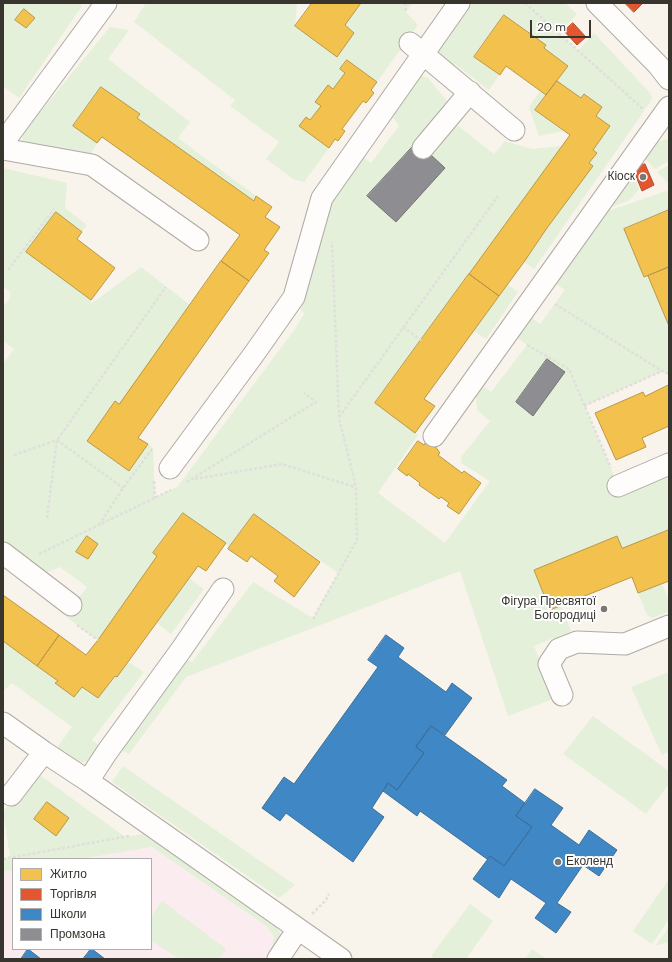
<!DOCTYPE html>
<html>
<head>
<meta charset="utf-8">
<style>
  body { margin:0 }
  #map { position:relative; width:672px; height:962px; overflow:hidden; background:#f8f4eb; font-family:"DM Sans",sans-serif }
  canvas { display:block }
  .frame { position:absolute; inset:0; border:4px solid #38352f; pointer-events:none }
  .legend { position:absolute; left:12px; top:858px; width:140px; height:92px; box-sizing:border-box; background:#fff; border:1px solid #afaeac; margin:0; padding:5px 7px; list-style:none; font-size:12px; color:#38352f }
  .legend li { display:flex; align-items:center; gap:8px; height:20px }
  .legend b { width:20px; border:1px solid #afaeac }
  .scale { position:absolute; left:530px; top:20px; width:61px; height:18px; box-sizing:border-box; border:2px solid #38352f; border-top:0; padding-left:5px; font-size:12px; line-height:14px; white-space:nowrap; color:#38352f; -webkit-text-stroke:3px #fff; paint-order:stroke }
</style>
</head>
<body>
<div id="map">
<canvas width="672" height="962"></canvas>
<div class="frame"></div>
<ul class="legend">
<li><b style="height:11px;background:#f2c14e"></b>Житло</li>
<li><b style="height:11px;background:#e4572e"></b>Торгівля</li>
<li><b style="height:11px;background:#3f88c5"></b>Школи</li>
<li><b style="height:11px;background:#8d8d92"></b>Промзона</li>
</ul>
<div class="scale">20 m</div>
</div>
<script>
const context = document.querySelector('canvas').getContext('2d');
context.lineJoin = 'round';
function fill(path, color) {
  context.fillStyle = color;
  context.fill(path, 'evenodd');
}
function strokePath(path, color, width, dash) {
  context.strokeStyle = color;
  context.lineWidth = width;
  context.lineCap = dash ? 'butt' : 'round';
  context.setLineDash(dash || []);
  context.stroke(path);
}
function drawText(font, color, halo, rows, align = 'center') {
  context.font = font + ' "DM Sans",sans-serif';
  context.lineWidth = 4;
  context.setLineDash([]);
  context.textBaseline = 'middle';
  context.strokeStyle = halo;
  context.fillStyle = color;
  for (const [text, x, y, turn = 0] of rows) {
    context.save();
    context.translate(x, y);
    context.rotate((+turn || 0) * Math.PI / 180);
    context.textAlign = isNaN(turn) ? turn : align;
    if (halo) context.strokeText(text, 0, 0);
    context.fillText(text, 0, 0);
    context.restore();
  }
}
const education = new Path2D(`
  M 152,847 L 266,926 L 274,936 L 271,952 L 267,959 L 3,959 L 3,872 L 13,870 L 13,949 L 151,949 L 151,859 L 81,859 Z`);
const green = new Path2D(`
  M 3,3 L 79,3 L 82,6 L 19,98 L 3,86 Z
  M 146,3 L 297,3 L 295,26 L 337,56 L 354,33 L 345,25 L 361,3 L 412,3 L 406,12 L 418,25 L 377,82 L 347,60 L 340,69 L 345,73 L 333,89 L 316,102 L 321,106 L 310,120 L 306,117 L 300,126 L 329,148 L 304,182 L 293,179 L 266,159 L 279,142 L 230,106 L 235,100 L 134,22 Z
  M 468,3 L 525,3 L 538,14 L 526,3 L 565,3 L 577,14 L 559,33 L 578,51 L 594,33 L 651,94 C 654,100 648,105 644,110 L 639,105 L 644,111 L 534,269 L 524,262 L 547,228 L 593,166 L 590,163 L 597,153 L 593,150 L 610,127 L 596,116 L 602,107 L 585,94 L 581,98 L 557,81 L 568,65 L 544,48 L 546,45 L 504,14 L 473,57 L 499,75 L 489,90 L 455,64 L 450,69 L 436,58 L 437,47 Z
  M 110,27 L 129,30 L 108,59 L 190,122 L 178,138 L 256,196 L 253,201 L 137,118 L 101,87 L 73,126 L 97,143 L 90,156 L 22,147 L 23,133 Z
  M 420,75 L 428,78 L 447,101 L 448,118 L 494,154 L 505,141 L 532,149 L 562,146 L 375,403 L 418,435 L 378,493 L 445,543 L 490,481 L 461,463 L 462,456 L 490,421 L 477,410 L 475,381 L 491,392 L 527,345 L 512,334 L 526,313 L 540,324 L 565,290 L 551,280 L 602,213 L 669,190 L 669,210 L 624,229 L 644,277 L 648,276 L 669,326 L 669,374 L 662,371 L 584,406 L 621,492 L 629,492 L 669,477 L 669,530 L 622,548 L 617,536 L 534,570 L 550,610 L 561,606 L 571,631 L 534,646 L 556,698 L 508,716 L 460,571 L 186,677 L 129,754 L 119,749 L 186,659 L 192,662 L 253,582 L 313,618 L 338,573 L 254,514 L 230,547 L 183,513 L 154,553 L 157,556 L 98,640 L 65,616 L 87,587 L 60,567 L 36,577 L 3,553 L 3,364 L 14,349 L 3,341 L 3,307 L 10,298 L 10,292 L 3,287 L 3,168 L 67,183 L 65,208 L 87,225 L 82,232 L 56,213 L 26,252 L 91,300 L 91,304 L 141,267 L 190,305 L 119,404 L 115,401 L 87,440 L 129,470 L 148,444 L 153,448 L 155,498 L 178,486 L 295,329 L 304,314 L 294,298 L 323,202 L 358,153 L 371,163 L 399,126 L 389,112 Z
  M 540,91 L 546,95 L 535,110 L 563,131 L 539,136 L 529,107 Z
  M 668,139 L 669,139 L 669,161 L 655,169 L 642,156 L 655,142 Z
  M 669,165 L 669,184 L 657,172 Z
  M 633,171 L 639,189 L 630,200 L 606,209 Z
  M 507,284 L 518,292 L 486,339 L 474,331 Z
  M 189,578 L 204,589 L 171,634 L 157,623 Z
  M 662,584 C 666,594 671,601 668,612 L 652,618 L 647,615 L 638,593 Z
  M 3,641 L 58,681 L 56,684 L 74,697 L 82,687 L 98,698 L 115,676 L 117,677 L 128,662 L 144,672 L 92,740 L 102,748 L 88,761 L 77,763 L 56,749 L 72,727 L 12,683 L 3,691 Z
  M 669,672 L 669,752 L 662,755 L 631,687 Z
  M 593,716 L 669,771 L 669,784 L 646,814 L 563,754 Z
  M 123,766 L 295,885 L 279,898 L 112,782 Z
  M 37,773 L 125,837 L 143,834 L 273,922 L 280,933 L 283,951 L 278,959 L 267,959 L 271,952 L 274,936 L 266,926 L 152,847 L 81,859 L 13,859 L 13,870 L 3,872 L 3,859 L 10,857 L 3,811 L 28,785 Z
  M 669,879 L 669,919 L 652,944 L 633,931 Z
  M 162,901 L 226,949 L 219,959 L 179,959 L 151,940 L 151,918 Z
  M 470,904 L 493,921 L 466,959 L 435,959 L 431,956 Z
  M 669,927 L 669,942 L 655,946 Z
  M 532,949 L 546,959 L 525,959 Z`);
const homes = new Path2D(`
  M 312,3 L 361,3 L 345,25 L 354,33 L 337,57 L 295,26 Z
  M 24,9 L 35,18 L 26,28 L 15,20 Z
  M 504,15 L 546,45 L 544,48 L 568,66 L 546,95 L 506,66 L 500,75 L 474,57 Z
  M 347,60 L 377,82 L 371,90 L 374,93 L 366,103 L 363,101 L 342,129 L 345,131 L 338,141 L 335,139 L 329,148 L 299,126 L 306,117 L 310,120 L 321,106 L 315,102 L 328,85 L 333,89 L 345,73 L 340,69 Z
  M 557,81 L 581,98 L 584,94 L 602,107 L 596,116 L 610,126 L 593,150 L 597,153 L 589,163 L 593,166 L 547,228 L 524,262 L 499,296 L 469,274 L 570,135 L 535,110 Z
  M 101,87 L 140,114 L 137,118 L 254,201 L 256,196 L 272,207 L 265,217 L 280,227 L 264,250 L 269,253 L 249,281 L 221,261 L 240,235 L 102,137 L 97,143 L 73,126 Z
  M 669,210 L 669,267 L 644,277 L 624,229 Z
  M 56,212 L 82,232 L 77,239 L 115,268 L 91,300 L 26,252 Z
  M 221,261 L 249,281 L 138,438 L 148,444 L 129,471 L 87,441 L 115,401 L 119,404 Z
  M 669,267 L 669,326 L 648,276 Z
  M 469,274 L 499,296 L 424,399 L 435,406 L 415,433 L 375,403 Z
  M 669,385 L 669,426 L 642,438 L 646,447 L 616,460 L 595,413 L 643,392 L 645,396 Z
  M 418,441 L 424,445 L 426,442 L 435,446 L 440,453 L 438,455 L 462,473 L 464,471 L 481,483 L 459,514 L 447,506 L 449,503 L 441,497 L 439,499 L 419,485 L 420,483 L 408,474 L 407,476 L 398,469 Z
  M 183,513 L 226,543 L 206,571 L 198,566 L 117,677 L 115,676 L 98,698 L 82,687 L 74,697 L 55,683 L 58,681 L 37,666 L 59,635 L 86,655 L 98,640 L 157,556 L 153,553 Z
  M 254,514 L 320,562 L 294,597 L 274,581 L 278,576 L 251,556 L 247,562 L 228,549 Z
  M 669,530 L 669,581 L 638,593 L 632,577 L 550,610 L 534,570 L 617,536 L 622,548 Z
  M 87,536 L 98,544 L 88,559 L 76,552 Z
  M 3,595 L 59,635 L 37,666 L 3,641 Z
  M 47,802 L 69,818 L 56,836 L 34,819 Z`);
const shops = new Path2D(`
  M 625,3 L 643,3 L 634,12 Z
  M 573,23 L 586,37 L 577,45 L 564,31 Z
  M 645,164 L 654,185 L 642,191 L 633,169 Z`);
const schools = new Path2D(`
  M 386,635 L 404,648 L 398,657 L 446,692 L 452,683 L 472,698 L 445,735 L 431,726 L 416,747 L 424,753 L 397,790 L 388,783 L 372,808 L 384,817 L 353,862 L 286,813 L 280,821 L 262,808 L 284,777 L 294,784 L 378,667 L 368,660 Z
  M 431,726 L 507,780 L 502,786 L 525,803 L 516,816 L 532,827 L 504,866 L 490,856 L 487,859 L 420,811 L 417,816 L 383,791 L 388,783 L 397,790 L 424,753 L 416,747 Z
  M 535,789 L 563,808 L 551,825 L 579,845 L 589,830 L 617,850 L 599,876 L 583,865 L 557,903 L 571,912 L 556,933 L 535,918 L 546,903 L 511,879 L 499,898 L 473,879 L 490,856 L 504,866 L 532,827 L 516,816 Z
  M 28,949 L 41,959 L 21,959 Z
  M 91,949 L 92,949 L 105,959 L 83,959 Z`);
const industry = new Path2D(`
  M 417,142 L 445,168 L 396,222 L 367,196 Z
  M 547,359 L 565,372 L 533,416 L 516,402 Z`);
const path = new Path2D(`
  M 405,3 L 406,12
  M 525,3 L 643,109
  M 8,270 L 54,209
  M 555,304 L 662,371 L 669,374
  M 403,327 L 421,340
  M 527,345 L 569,369 L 611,468
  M 584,406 L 662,371
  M 339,417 L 498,196
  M 57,440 L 123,488
  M 14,455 L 57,440
  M 195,479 L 282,464 L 355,487
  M 154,481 L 155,498
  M 187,482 L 316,402 L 304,393
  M 47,518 L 57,440 L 166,287
  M 99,525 L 123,488 L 153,448
  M 39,554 L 171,490
  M 313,619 L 357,540 L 356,487 L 339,418 L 332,242
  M 77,625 L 98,640
  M 3,859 L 129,836
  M 312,914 L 326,900 L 329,894`);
const minor = new Path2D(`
  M 597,3 L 658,65 L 669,79
  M 410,43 L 514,130
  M 3,143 L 106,3
  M 423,148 L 470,92
  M 3,149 L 92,165 L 198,240
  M 434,436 L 669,107
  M 170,468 L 254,354 L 294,297 L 322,198 L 459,3
  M 618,486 L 669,464
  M 3,553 L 71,605
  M 562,695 L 549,664 L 559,649 L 577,642 L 625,644 L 669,626
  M 3,723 L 44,752 L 88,781 L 341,959
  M 88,781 L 107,752 L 181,650 L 223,589
  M 11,795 L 44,752
  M 278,959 L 298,929`);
const markers = [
  [643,177,4,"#7b7871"],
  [604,609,4,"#7b7871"],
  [558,862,4,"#7b7871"]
];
const poiNames = [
  ["Кіоск",635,177],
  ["Фігура Пресвятої",596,602],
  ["Богородиці",596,616],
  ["Еколенд",566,862,"left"]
];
fill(education, '#fbecef');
fill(green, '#e4f0d9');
fill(homes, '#f2c14e');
strokePath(homes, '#ba9745', 1);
fill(shops, '#e4572e');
strokePath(shops, '#b04d2e', 1);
fill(schools, '#3f88c5');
strokePath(schools, '#3d6f98', 1);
fill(industry, '#8d8d92');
strokePath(industry, '#747374', 1);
strokePath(minor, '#afaba5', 23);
strokePath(path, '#e0dfdc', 2.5, [3, 2]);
strokePath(minor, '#fefdfc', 21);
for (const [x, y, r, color] of markers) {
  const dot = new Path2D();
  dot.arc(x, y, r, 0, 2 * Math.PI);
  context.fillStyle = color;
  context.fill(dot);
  strokePath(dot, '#fff', 1.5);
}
drawText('12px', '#38352f', '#fff', poiNames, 'right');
</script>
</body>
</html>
